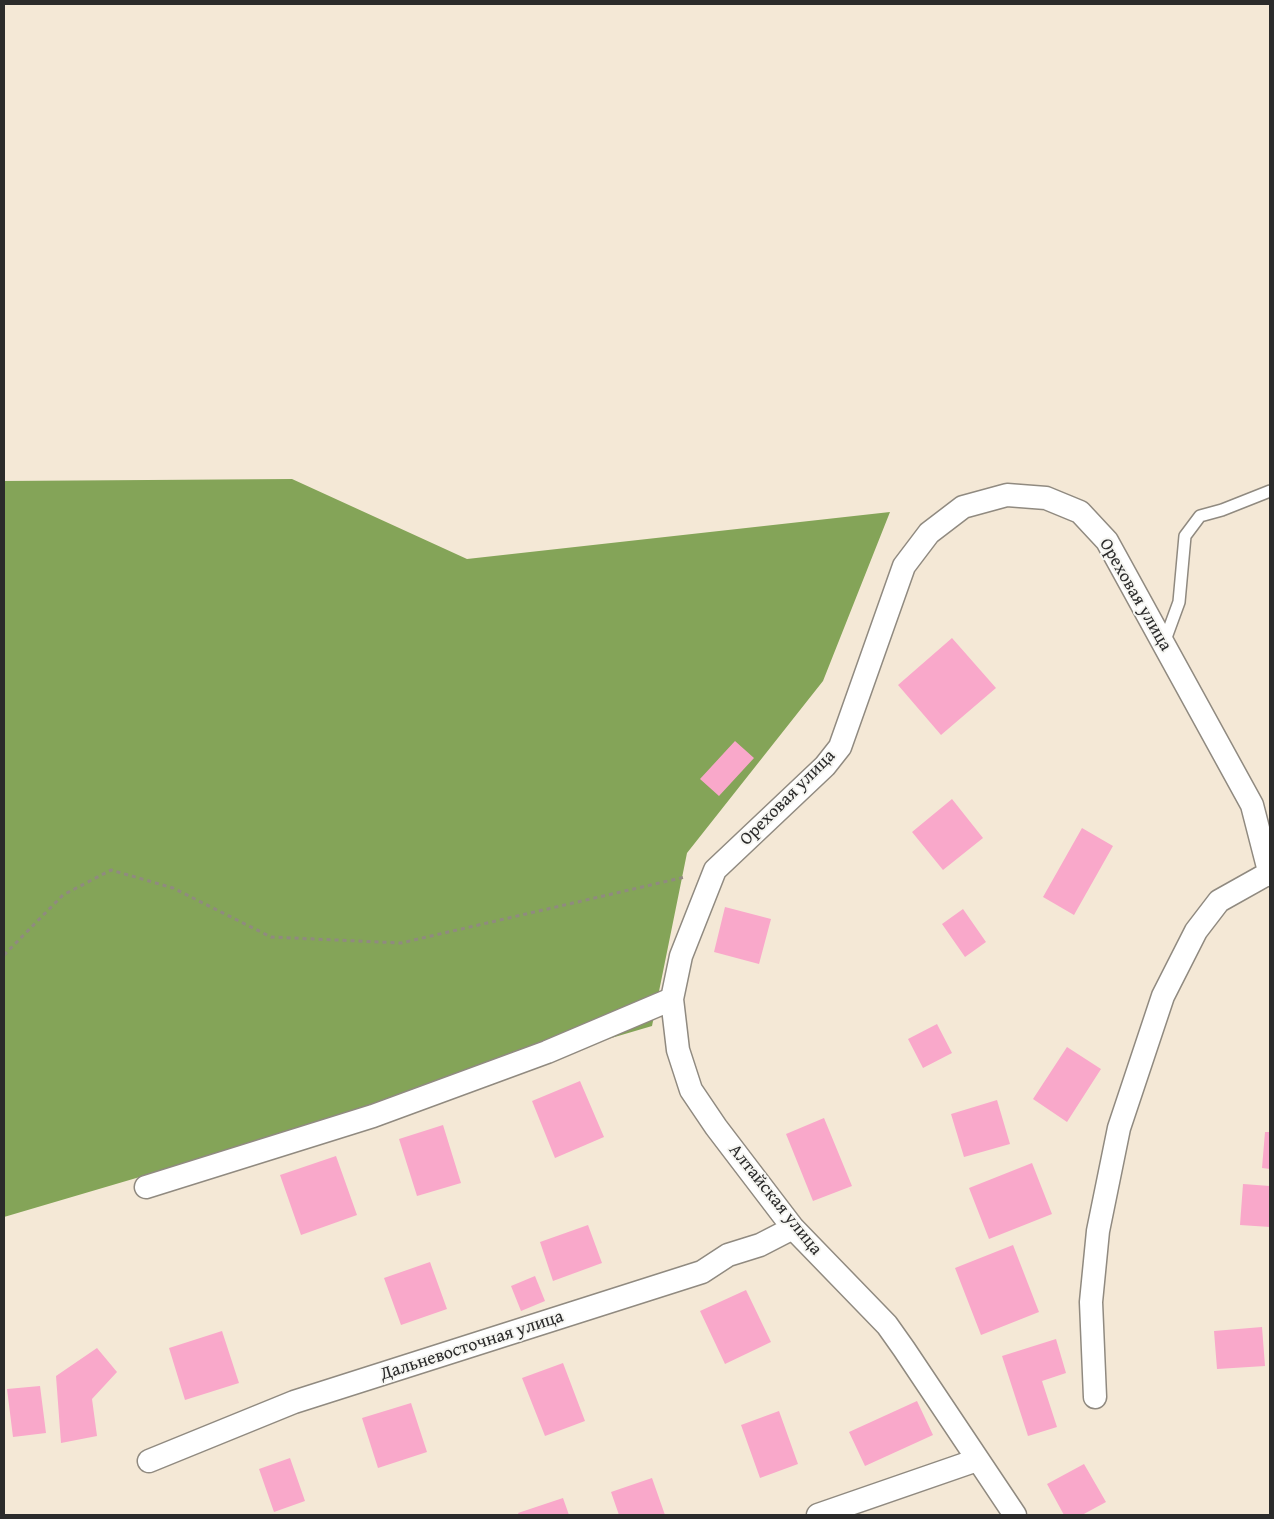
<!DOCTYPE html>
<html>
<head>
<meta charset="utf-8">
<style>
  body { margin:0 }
  #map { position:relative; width:1274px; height:1519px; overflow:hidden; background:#f4e8d6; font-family:"Gentium Book Plus",serif }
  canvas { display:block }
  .frame { position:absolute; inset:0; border:5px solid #2b2b2b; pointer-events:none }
</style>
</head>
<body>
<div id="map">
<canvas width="1274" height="1519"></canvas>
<div class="frame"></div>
</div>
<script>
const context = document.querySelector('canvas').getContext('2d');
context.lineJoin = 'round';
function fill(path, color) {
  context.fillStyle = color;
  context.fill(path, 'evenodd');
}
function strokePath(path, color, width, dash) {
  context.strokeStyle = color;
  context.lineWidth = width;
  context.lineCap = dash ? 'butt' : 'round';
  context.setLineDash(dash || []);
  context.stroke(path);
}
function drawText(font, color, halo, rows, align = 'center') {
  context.font = font + ' "Gentium Book Plus",serif';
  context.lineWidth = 4;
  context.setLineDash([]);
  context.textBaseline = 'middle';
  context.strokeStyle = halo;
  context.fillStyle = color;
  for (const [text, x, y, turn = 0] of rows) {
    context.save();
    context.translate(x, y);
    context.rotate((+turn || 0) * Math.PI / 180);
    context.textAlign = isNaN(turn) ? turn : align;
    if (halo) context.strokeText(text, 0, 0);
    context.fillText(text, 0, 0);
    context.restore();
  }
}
const forest = new Path2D(`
  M 292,479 L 467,559 L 890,512 L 823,681 L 687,853 L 652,1026 L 4,1217 L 4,481 Z`);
const building = new Path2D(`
  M 952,638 L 996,688 L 941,735 L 898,685 Z
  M 735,741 L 754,758 L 719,796 L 700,779 Z
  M 952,799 L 983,838 L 943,870 L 912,832 Z
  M 1082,828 L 1113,846 L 1074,915 L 1043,897 Z
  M 725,907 L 771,919 L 759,964 L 714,952 Z
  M 963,909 L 986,942 L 965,957 L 942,924 Z
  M 937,1024 L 952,1053 L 923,1068 L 908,1039 Z
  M 1067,1047 L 1101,1069 L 1067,1122 L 1033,1099 Z
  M 580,1081 L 604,1137 L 555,1158 L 532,1101 Z
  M 997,1100 L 1010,1144 L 964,1157 L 951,1114 Z
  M 824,1118 L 852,1186 L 813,1201 L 786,1134 Z
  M 443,1125 L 461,1183 L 417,1196 L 399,1139 Z
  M 1265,1132 L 1270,1132 L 1270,1169 L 1262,1168 Z
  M 336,1156 L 357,1215 L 301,1235 L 280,1175 Z
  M 1032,1163 L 1052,1214 L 989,1239 L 969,1188 Z
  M 1243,1184 L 1270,1186 L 1270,1227 L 1240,1225 Z
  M 588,1225 L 602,1263 L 553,1281 L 540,1242 Z
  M 1013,1245 L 1039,1312 L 981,1335 L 955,1268 Z
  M 430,1262 L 447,1309 L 401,1325 L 384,1278 Z
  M 535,1276 L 545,1301 L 521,1311 L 511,1286 Z
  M 746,1290 L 771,1342 L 725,1364 L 700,1311 Z
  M 1262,1327 L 1265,1366 L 1217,1369 L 1214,1331 Z
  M 222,1331 L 239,1383 L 185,1400 L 169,1348 Z
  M 1056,1339 L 1066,1373 L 1042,1381 L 1057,1427 L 1028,1436 L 1002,1356 Z
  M 97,1348 L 117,1372 L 92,1399 L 97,1436 L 61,1443 L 56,1376 Z
  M 563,1363 L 585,1421 L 545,1436 L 522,1378 Z
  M 40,1386 L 46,1433 L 13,1437 L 7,1389 Z
  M 917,1401 L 933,1435 L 865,1466 L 849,1432 Z
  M 411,1403 L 427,1452 L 378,1468 L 362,1418 Z
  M 779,1411 L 798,1464 L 760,1478 L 741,1425 Z
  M 290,1458 L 305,1501 L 274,1512 L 259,1469 Z
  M 1084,1464 L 1106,1502 L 1082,1515 L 1064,1515 L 1047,1484 Z
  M 652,1478 L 665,1515 L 619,1515 L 611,1492 Z
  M 563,1498 L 569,1515 L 519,1515 L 518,1513 Z`);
const path = new Path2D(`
  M 4,955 L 63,895 L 111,870 L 173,888 L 271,937 L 401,943 L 685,877`);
const lane = new Path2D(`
  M 1164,643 L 1179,602 L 1185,536 L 1200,516 L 1222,510 L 1270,491`);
const street = new Path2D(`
  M 146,1187 L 373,1116 L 547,1052 L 672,999
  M 1095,1397 L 1091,1302 L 1098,1231 L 1119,1128 L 1163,996 L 1196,931 L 1219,901 L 1269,873
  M 149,1461 L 294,1402 L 702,1272 L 728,1255 L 760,1245 L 793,1228
  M 818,1515 L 977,1460
  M 1015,1515 L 904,1349 L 887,1325 L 793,1228 L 716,1127 L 691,1090 L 678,1050 L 672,999 L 681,956 L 715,870 L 825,766 L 840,747 L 904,566 L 929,533 L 963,507 L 1007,495 L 1046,498 L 1080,512 L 1107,541 L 1252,805 L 1270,875`);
const streetNames = [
  ["Ореховая улица",1135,595,60],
  ["Ореховая улица",788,798,-45],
  ["Алтайская улица",775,1200,51],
  ["Дальневосточная улица",472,1346,-18]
];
fill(forest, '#84a458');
fill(building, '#f9a8ca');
strokePath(lane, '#908a80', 14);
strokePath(street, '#908a80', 25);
strokePath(path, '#908a80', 3, [4, 4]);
strokePath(lane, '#fff', 11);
strokePath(street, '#fff', 22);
drawText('18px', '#2b2b2b', '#f6f6f2', streetNames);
</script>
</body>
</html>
